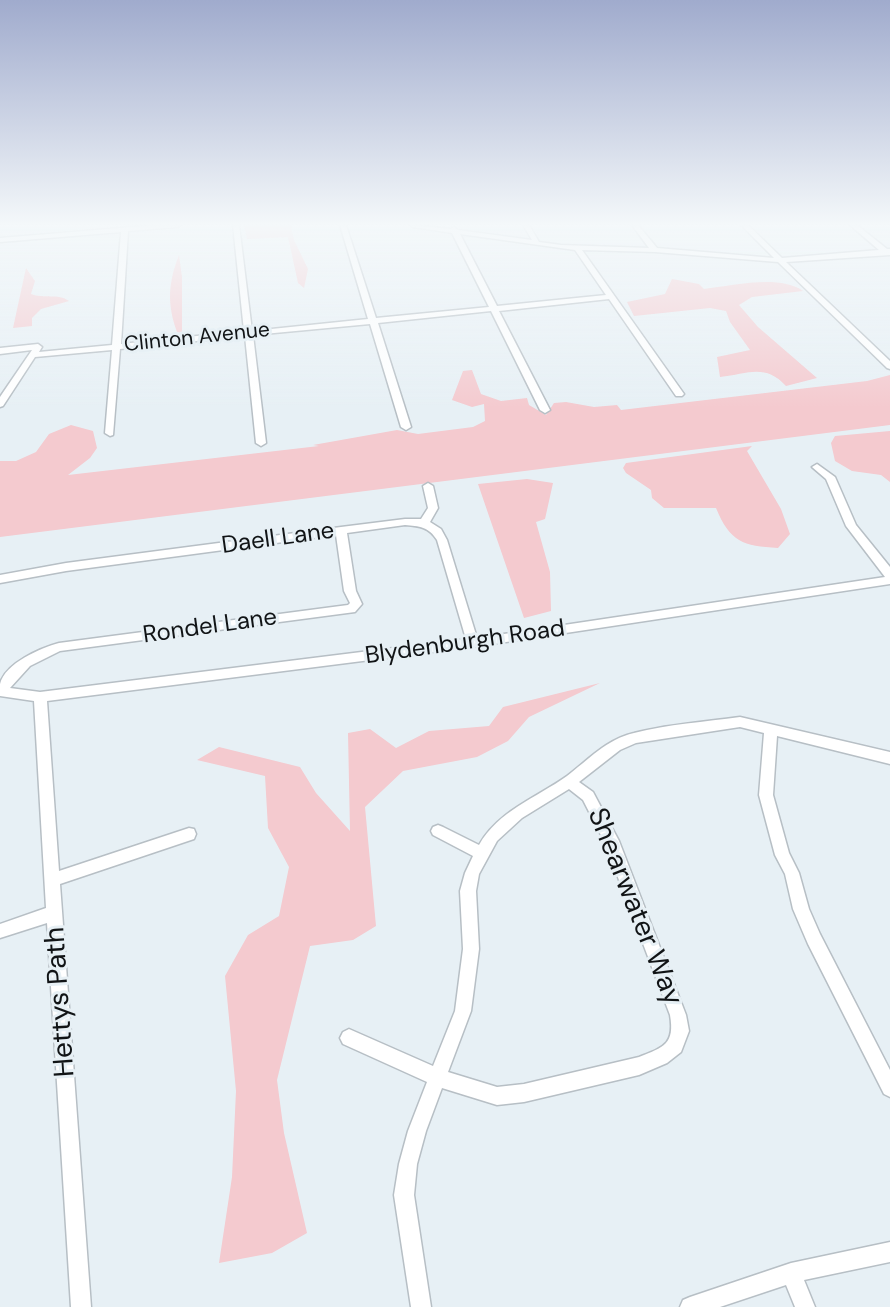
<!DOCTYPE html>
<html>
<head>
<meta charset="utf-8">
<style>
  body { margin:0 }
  canvas { display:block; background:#e7f0f5 }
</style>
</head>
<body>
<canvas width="890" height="1307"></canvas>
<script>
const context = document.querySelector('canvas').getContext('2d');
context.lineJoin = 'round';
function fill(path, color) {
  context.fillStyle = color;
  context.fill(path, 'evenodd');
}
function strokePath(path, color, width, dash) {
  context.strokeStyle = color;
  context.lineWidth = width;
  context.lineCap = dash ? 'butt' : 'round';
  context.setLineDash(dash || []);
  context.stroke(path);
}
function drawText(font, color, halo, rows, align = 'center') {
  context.font = font + ' "DM Sans",sans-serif';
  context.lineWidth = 6;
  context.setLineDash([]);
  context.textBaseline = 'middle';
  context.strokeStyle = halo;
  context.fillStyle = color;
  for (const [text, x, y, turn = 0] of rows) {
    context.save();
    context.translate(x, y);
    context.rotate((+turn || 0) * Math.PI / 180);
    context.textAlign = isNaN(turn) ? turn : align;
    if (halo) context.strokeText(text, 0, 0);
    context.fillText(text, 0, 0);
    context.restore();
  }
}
const green = new Path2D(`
  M 244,225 L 291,225 L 294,240 L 308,269 L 304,288 L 298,283 L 288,237 L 247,239 Z
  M 179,255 L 182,277 L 182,333 L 177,332 C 167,304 168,283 179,255 Z
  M 26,268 L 35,281 L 31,294 C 44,299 58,293 69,301 L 41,309 L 32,318 L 32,326 L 13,328 Z
  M 672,279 L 699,284 L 704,289 C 732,286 779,274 803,291 L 752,297 L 739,305 L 758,327 L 817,378 L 786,386 C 765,363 748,374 720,377 L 717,357 L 750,350 L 730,322 L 726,311 L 710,308 L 634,316 L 627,302 L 665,294 Z
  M 472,370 L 481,394 L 501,401 L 527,398 L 529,405 L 546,415 L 554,403 L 566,402 L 594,407 L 617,405 L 621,410 L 867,381 L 890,375 L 890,425 L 0,537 L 0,461 L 16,461 L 36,452 L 49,434 L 71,425 L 93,431 L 97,448 L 90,458 L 68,475 L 319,446 L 313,445 L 397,430 L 418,434 L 473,427 L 485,421 L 484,404 L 472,407 L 452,400 L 463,371 Z
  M 890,431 L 890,482 L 881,475 L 852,471 L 835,461 L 831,443 L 835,436 Z
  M 752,446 L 747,451 L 781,509 L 790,534 L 778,548 C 743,546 730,542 716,508 L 664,508 L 652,498 L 651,490 L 626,473 L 623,468 L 626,463 Z
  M 527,479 L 553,483 L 545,519 L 536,522 L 550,572 L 551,611 L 524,618 L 478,484 Z
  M 600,683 L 529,717 L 508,741 L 477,757 L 403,771 L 365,807 L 376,926 L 353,940 L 310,946 L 277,1080 L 284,1133 L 307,1233 L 272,1253 L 219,1263 L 232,1177 L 236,1091 L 225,976 L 248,935 L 279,916 L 289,867 L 268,828 L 265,776 L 197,760 L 219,747 L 300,767 L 316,793 L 350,831 L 348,733 L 370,729 L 396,748 L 429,731 L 489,726 L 503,707 Z`);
const minor = new Path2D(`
  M 156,225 L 181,225 L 178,227 L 128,231 L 121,344 L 244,331 L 233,225 L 239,225 L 252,331 L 368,319 L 340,225 L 346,225 L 376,318 L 489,307 L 452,233 L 413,227 L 410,225 L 451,229 L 454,227 L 458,230 L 532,240 L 523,225 L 529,225 L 539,242 L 561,245 L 649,248 L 632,225 L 638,225 L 657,248 L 774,258 L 741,225 L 748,225 L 782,258 L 879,250 L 850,225 L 857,225 L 887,249 L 890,249 L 890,255 L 786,262 L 890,361 L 890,369 L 887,368 L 778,262 L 655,252 L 582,250 L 684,394 L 682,396 L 676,396 L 609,299 L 499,311 L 550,410 L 545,413 L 540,410 L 491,311 L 378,323 L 411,427 L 406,430 L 401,427 L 370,324 L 253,335 L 266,443 L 261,446 L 256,443 L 245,336 L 120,349 L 113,435 L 110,436 L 105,433 L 112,350 L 35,357 L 3,406 L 0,407 L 0,397 L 32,350 L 0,354 L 0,348 L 38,344 L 42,347 L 39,352 L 112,345 L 121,232 L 0,242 L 0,238 ZM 460,234 L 575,250 L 606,295 L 497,306 Z
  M 817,464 L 835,477 L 856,525 L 890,567 L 890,584 L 473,647 L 47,701 L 59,871 L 189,828 L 194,829 L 196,834 L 194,839 L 60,884 L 91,1307 L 71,1307 L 47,923 L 0,938 L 0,924 L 46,908 L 34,701 L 0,696 C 0,692 0,688 0,684 C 5,663 41,648 59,643 L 348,605 L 350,603 L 344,591 L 336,535 L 66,571 L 0,583 L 0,575 L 66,563 L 341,527 L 405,519 L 421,519 L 428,508 L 423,486 L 428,483 L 433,486 L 438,508 L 430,522 L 441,529 L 447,540 L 477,638 L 885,577 L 846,526 L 826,479 L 812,467 ZM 405,525 C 419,526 429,527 437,540 L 466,639 L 40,692 L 10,688 L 30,666 L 60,651 L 355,612 L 362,604 L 356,591 L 347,533 Z
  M 740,717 L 890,752 L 890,764 L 777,736 L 773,795 L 789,853 L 799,873 L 809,909 L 820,934 L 890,1070 L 890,1097 L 884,1094 L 808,944 L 793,909 L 785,874 L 775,855 L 759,795 L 764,733 L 740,727 L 636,743 L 620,750 L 579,782 L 593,792 L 619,841 L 686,1015 L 689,1031 L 681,1052 L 667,1063 L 639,1075 L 524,1102 L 497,1105 L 442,1088 L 426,1131 L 417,1164 L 414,1195 L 431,1307 L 411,1307 L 394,1195 L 399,1164 L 408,1131 L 427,1082 L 343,1044 L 340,1038 L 343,1032 L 349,1029 L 433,1066 L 455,1011 L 463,949 L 460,891 L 465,873 L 473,856 L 433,835 L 431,831 L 433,827 L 438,825 L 443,827 L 479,845 C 498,811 536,798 567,776 C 588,760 607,739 634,733 C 668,724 705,722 740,717 ZM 569,789 L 583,800 L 605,843 L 670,1015 C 675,1044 664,1047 639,1057 L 524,1084 L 497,1087 L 448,1072 L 471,1011 L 479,949 L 476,891 L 479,874 L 497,841 L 522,818 Z
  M 890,1242 L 890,1262 L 804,1280 L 815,1307 L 795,1307 L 786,1285 L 720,1307 L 680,1307 L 683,1300 L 690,1297 L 791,1263 Z`);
const farStreetnames = [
  ["Clinton Avenue",197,338,-6]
];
const streetNames = [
  ["Daell Lane",278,539,-8],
  ["Rondel Lane",210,627,-8],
  ["Blydenburgh Road",465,643,-8]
];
const nearStreetnames = [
  ["Shearwater Way",634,907,68],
  ["Hettys Path",61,1002,-94]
];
fill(green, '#f4cacf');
strokePath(minor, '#b7bfc5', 3);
fill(minor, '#fff');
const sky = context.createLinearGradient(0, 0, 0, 408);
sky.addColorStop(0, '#a0abcd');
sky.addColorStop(0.55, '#f4f8fa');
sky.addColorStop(1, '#f4f8fa00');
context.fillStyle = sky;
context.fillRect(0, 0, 890, 408);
drawText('21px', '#111416', '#e7f0f5', farStreetnames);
drawText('24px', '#111416', '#e7f0f5', streetNames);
drawText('28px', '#111416', '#e7f0f5', nearStreetnames);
</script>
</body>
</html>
